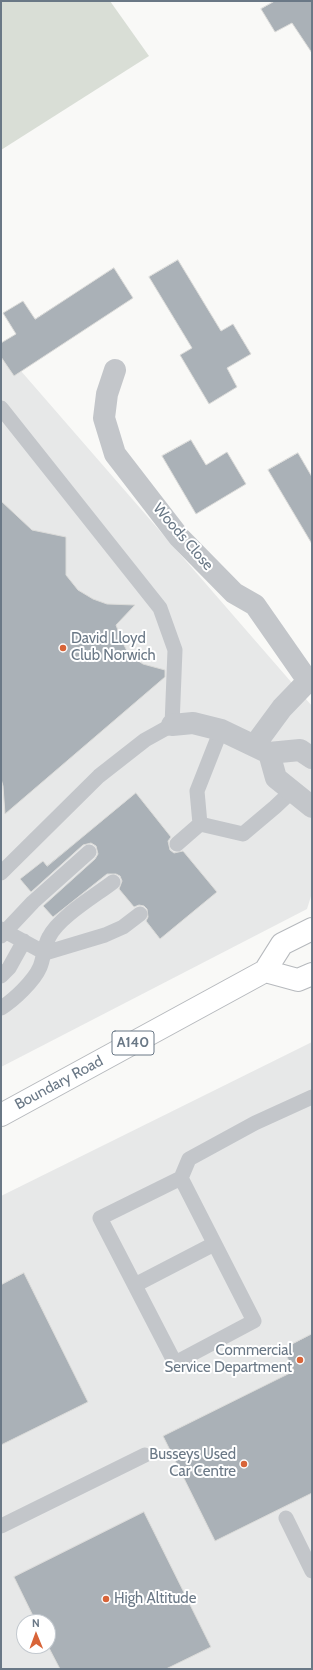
<!DOCTYPE html>
<html>
<head>
<meta charset="utf-8">
<style>
  body { margin:0 }
  #map { position:relative; width:313px; height:1670px; overflow:hidden; background:#f9f9f7; font-family:Cabin,sans-serif }
  canvas { display:block }
  .frame { position:absolute; inset:0; border:2px solid #6a7886; pointer-events:none }
  .north { position:absolute; left:16px; top:1614px; width:40px; height:40px; box-sizing:border-box; background:#fff; border:1px solid #c3c9cf; border-radius:50%; rotate:359deg; font-size:11px; font-weight:700; line-height:16px; text-align:center; color:#6a7886 }
  .north::after { content:''; display:block; margin:auto; width:14px; height:18px; background:#d86438; clip-path:polygon(50% 0,100% 100%,50% 72%,0 100%) }
</style>
</head>
<body>
<div id="map">
<canvas width="313" height="1670"></canvas>
<div class="frame"></div>
<div class="north">N</div>
</div>
<script>
const context = document.querySelector('canvas').getContext('2d');
context.lineJoin = 'round';
function fill(path, color) {
  context.fillStyle = color;
  context.fill(path, 'evenodd');
}
function strokePath(path, color, width, dash) {
  context.strokeStyle = color;
  context.lineWidth = width;
  context.lineCap = dash ? 'butt' : 'round';
  context.setLineDash(dash || []);
  context.stroke(path);
}
function drawText(font, color, halo, rows, align = 'center') {
  context.font = font + ' Cabin,sans-serif';
  context.lineWidth = 4;
  context.setLineDash([]);
  context.textBaseline = 'middle';
  context.strokeStyle = halo;
  context.fillStyle = color;
  for (const [text, x, y, turn = 0] of rows) {
    context.save();
    context.translate(x, y);
    context.rotate((+turn || 0) * Math.PI / 180);
    context.textAlign = isNaN(turn) ? turn : align;
    if (halo) context.strokeText(text, 0, 0);
    context.fillText(text, 0, 0);
    context.restore();
  }
}
const built = new Path2D(`
  M 1,348 L 312,706 L 312,893 L 307,909 L 1,1067 Z
  M 312,1042 L 312,1669 L 1,1669 L 1,1196 ZM 24,1622 L 48,1622 L 48,1646 L 24,1646 Z`);
const green = new Path2D(`
  M 1,1 L 110,1 L 149,56 L 1,150 Z`);
const building = new Path2D(`
  M 275,1 L 312,1 L 312,53 L 292,23 L 275,32 L 261,9 Z
  M 178,260 L 221,331 L 233,324 L 251,354 L 227,368 L 237,387 L 209,404 L 180,355 L 192,348 L 149,277 Z
  M 114,268 L 133,298 L 14,376 L 1,357 L 1,343 L 16,334 L 3,313 L 23,301 L 35,319 Z
  M 191,440 L 206,465 L 227,452 L 246,484 L 196,514 L 162,456 Z
  M 298,453 L 312,477 L 312,544 L 268,470 Z
  M 1,501 L 32,530 L 66,537 L 66,575 L 78,590 L 93,599 L 107,604 L 135,605 L 116,625 L 122,641 L 129,655 L 143,664 L 165,670 L 165,677 L 5,814 L 3,786 L 1,779 Z
  M 136,793 L 171,837 L 168,841 L 170,850 L 174,853 L 183,851 L 217,892 L 160,939 L 146,921 L 148,917 L 147,909 L 144,906 L 139,905 L 134,907 L 119,889 L 122,881 L 120,876 L 116,874 L 107,874 L 53,917 L 43,906 L 95,859 L 98,854 L 96,846 L 91,843 L 83,845 L 31,892 L 20,879 L 43,861 L 47,866 Z
  M 24,1273 L 88,1402 L 1,1445 L 1,1285 Z
  M 312,1334 L 312,1493 L 215,1541 L 163,1436 L 294,1371 L 283,1349 Z
  M 144,1512 L 211,1647 L 166,1669 L 60,1669 L 48,1646 L 48,1622 L 36,1622 L 14,1577 Z`);
const service = new Path2D(`
  M 1,408 L 160,608 L 175,650 L 172,725 L 145,740 L 99,776 L 1,873
  M 200,824 L 243,834 L 275,807 L 292,791
  M 200,824 L 197,791 L 221,730
  M 177,844 L 200,824
  M 1,929 L 45,953 L 105,935 L 123,927 L 140,914
  M 1,936 L 33,902 L 89,852
  M 1,976 L 9,968 L 24,941
  M 1,1008 C 14,1000 34,981 40,967 C 44,957 44,946 49,937 C 59,917 95,896 113,882
  M 181,1178 L 254,1321 L 175,1363 L 100,1218 L 181,1178 L 189,1159 L 255,1123 L 312,1097
  M 135,1285 L 214,1244
  M 286,1518 L 312,1571
  M 1,1526 L 145,1455`);
const minor = new Path2D(`
  M 115,370 L 107,394 L 104,418 L 115,454 L 179,537 L 234,593 L 255,605 L 308,681 L 282,708 L 254,746
  M 172,725 L 193,723 L 221,730 L 269,753 L 300,750 L 312,758
  M 269,753 L 276,778 L 312,807`);
const trunk = new Path2D(`
  M 265,971 L 298,980 L 312,974
  M 1,1115 L 265,971 L 282,944 L 312,929`);
const markers = [
  [63,648,4,"#d86438"],
  [300,1360,4,"#d86438"],
  [244,1464,4,"#d86438"],
  [106,1599,4,"#d86438"]
];
const shields = [
  [133,1043,42]
];
const shieldNames = [
  ["A140",133,1043]
];
const streetNames = [
  ["Woods Close",183,537,49],
  ["Boundary Road",59,1083,-28]
];
const poiNames = [
  ["David Lloyd",71,639],
  ["Club Norwich",71,656],
  ["Commercial",292,1351,"right"],
  ["Service Department",292,1368,"right"],
  ["Busseys Used",236,1455,"right"],
  ["Car Centre",236,1472,"right"],
  ["High Altitude",114,1599]
];
fill(built, '#e7e8e8');
fill(green, '#d9ded6');
fill(building, '#aab1b7');
strokePath(building, '#dbdbd9', 1);
strokePath(trunk, '#b6b9bd', 24);
strokePath(service, '#c3c6ca', 15);
strokePath(minor, '#c3c6ca', 22);
strokePath(trunk, '#fff', 22);
for (const [x, y, r, color] of markers) {
  const dot = new Path2D();
  dot.arc(x, y, r, 0, 2 * Math.PI);
  context.fillStyle = color;
  context.fill(dot);
  strokePath(dot, '#fff', 1.5);
}
for (const [x, y, w] of shields) {
  const box = new Path2D();
  box.roundRect(x - w / 2, y - 12, w, 24, 3);
  context.fillStyle = '#fff';
  context.fill(box);
  strokePath(box, '#6a7886', 1);
}
drawText('bold 14px', '#6a7886', null, shieldNames);
drawText('15px', '#6a7886', '#fff', streetNames);
drawText('15px', '#6a7886', '#fff', poiNames, 'left');
</script>
</body>
</html>
